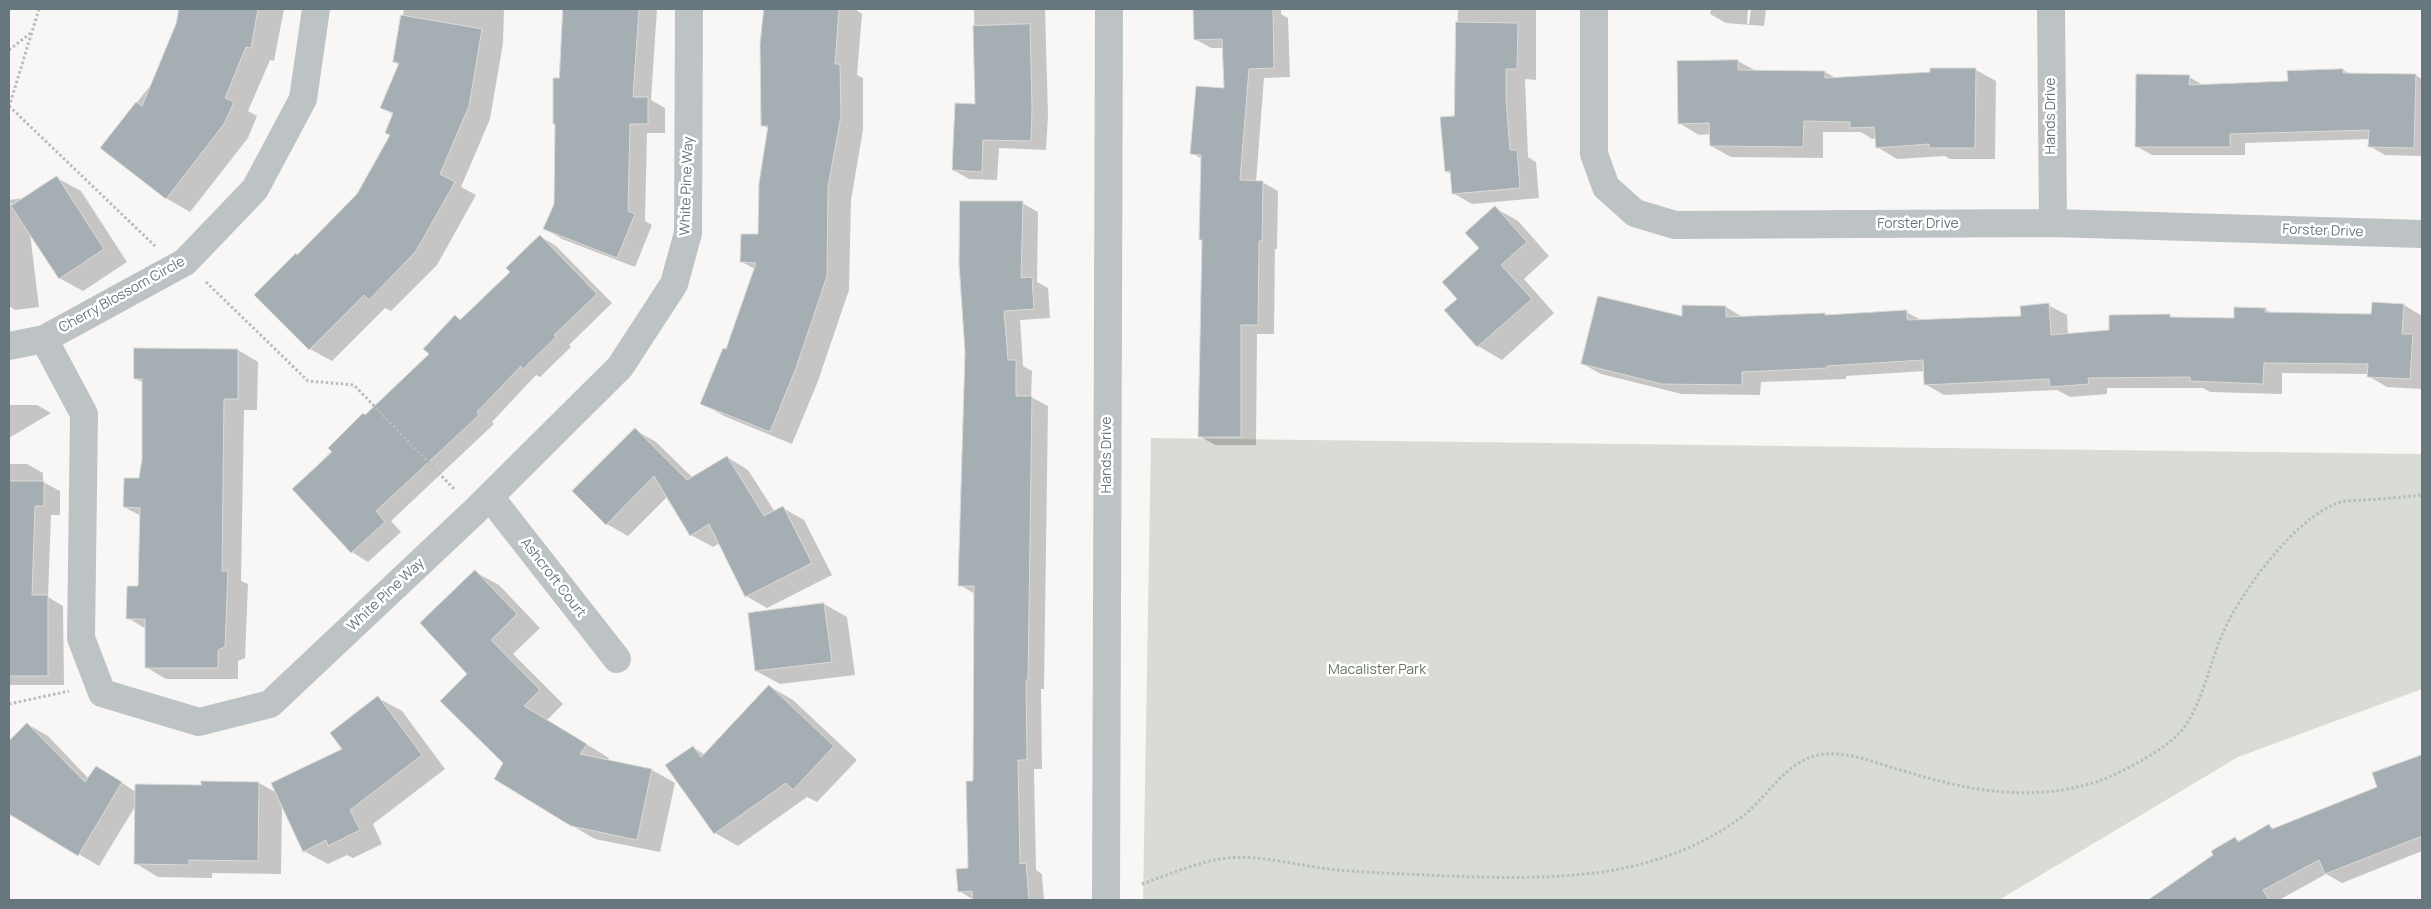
<!DOCTYPE html>
<html>
<head>
<meta charset="utf-8">
<style>
  body { margin:0 }
  #map { position:relative; width:2431px; height:909px; overflow:hidden; background:#f8f7f6; font-family:Manrope,sans-serif }
  canvas { display:block }
  .frame { position:absolute; inset:0; border:10px solid #66777d; pointer-events:none }
</style>
</head>
<body>
<div id="map">
<canvas width="2431" height="909"></canvas>
<div class="frame"></div>
</div>
<script>
const context = document.querySelector('canvas').getContext('2d');
context.lineJoin = 'round';
function fill(path, color) {
  context.fillStyle = color;
  context.fill(path, 'evenodd');
}
function strokePath(path, color, width, dash) {
  context.strokeStyle = color;
  context.lineWidth = width;
  context.lineCap = dash ? 'butt' : 'round';
  context.setLineDash(dash || []);
  context.stroke(path);
}
function drawText(font, color, halo, rows, align = 'center') {
  context.font = font + ' Manrope,sans-serif';
  context.lineWidth = 5;
  context.setLineDash([]);
  context.textBaseline = 'middle';
  context.strokeStyle = halo;
  context.fillStyle = color;
  for (const [text, x, y, turn = 0] of rows) {
    context.save();
    context.translate(x, y);
    context.rotate((+turn || 0) * Math.PI / 180);
    context.textAlign = isNaN(turn) ? turn : align;
    if (halo) context.strokeText(text, 0, 0);
    context.fillText(text, 0, 0);
    context.restore();
  }
}
const green = new Path2D(`
  M 1151,438 L 2422,454 L 2422,689 L 2238,757 L 1999,900 L 1143,900 Z`);
const shadow = new Path2D(`
  M 180,9 L 284,9 L 274,61 L 270,60 L 248,111 L 257,116 L 248,138 L 190,212 L 166,198 L 101,148 L 153,82 L 177,24 Z
  M 404,9 L 504,9 L 503,43 L 490,119 L 461,187 L 476,195 L 437,265 L 391,311 L 385,308 L 332,361 L 310,349 L 256,295 L 298,256 L 358,194 L 391,135 L 394,115 L 381,107 L 399,65 L 394,62 Z
  M 564,9 L 657,9 L 651,100 L 665,108 L 665,133 L 647,133 L 645,221 L 652,225 L 635,267 L 562,239 L 545,229 L 555,204 Z
  M 765,9 L 855,9 L 862,14 L 857,75 L 863,78 L 863,130 L 851,200 L 849,290 L 818,381 L 792,444 L 724,416 L 702,403 L 727,351 L 755,269 L 742,262 L 759,235 L 769,129 L 762,125 L 762,44 Z
  M 974,9 L 1045,9 L 1048,116 L 1046,150 L 999,148 L 997,180 L 969,179 L 953,170 L 976,105 Z
  M 1195,9 L 1281,9 L 1281,14 L 1288,18 L 1290,77 L 1264,78 L 1256,182 L 1262,182 L 1278,191 L 1277,249 L 1275,249 L 1274,334 L 1257,334 L 1256,445 L 1215,445 L 1199,436 L 1203,241 L 1202,159 L 1192,153 L 1225,90 L 1224,48 L 1211,48 L 1195,39 Z
  M 1458,9 L 1536,9 L 1536,80 L 1525,79 L 1528,157 L 1536,162 L 1539,198 L 1472,204 L 1453,193 L 1451,174 L 1446,171 L 1455,117 Z
  M 1711,9 L 1748,9 L 1747,24 L 1749,24 L 1751,9 L 1766,9 L 1764,26 L 1726,23 L 1710,14 Z
  M 1738,61 L 1756,71 L 1825,72 L 1836,78 L 1931,74 L 1931,69 L 1976,70 L 1996,81 L 1995,159 L 1950,159 L 1945,156 L 1897,159 L 1877,147 L 1876,138 L 1872,139 L 1861,132 L 1823,132 L 1823,158 L 1731,157 L 1711,146 L 1711,134 L 1699,135 L 1679,123 Z
  M 2343,70 L 2350,74 L 2415,75 L 2422,79 L 2422,156 L 2385,155 L 2369,146 L 2370,139 L 2245,143 L 2245,155 L 2152,155 L 2136,146 L 2189,77 L 2205,86 L 2289,83 Z
  M 57,178 L 81,191 L 127,262 L 83,291 L 59,278 L 30,233 L 39,307 L 15,310 L 9,306 L 9,203 L 12,205 L 9,200 L 26,198 Z
  M 1022,203 L 1038,212 L 1037,282 L 1048,288 L 1050,318 L 1020,320 L 1023,366 L 1032,371 L 1031,397 L 1048,406 L 1044,689 L 1041,689 L 1042,769 L 1034,769 L 1036,870 L 1042,874 L 1044,900 L 974,900 L 959,891 L 969,869 L 974,782 L 975,594 L 960,585 L 966,352 Z
  M 1495,208 L 1518,221 L 1549,256 L 1524,279 L 1554,313 L 1502,360 L 1478,346 L 1446,310 L 1459,299 L 1481,249 Z
  M 540,236 L 556,246 L 612,303 L 569,345 L 571,347 L 540,377 L 536,375 L 492,422 L 494,424 L 391,521 L 401,532 L 368,562 L 352,552 L 293,489 L 431,354 L 455,316 L 462,320 L 511,272 Z
  M 2373,303 L 2404,305 L 2422,316 L 2422,389 L 2387,387 L 2368,376 L 2369,374 L 2282,373 L 2282,394 L 2210,392 L 2203,388 L 2107,388 L 2107,394 L 2070,397 L 2057,390 L 1944,395 L 1925,384 L 1925,371 L 1846,376 L 1846,379 L 1761,382 L 1760,395 L 1682,394 L 1601,374 L 1583,364 L 1683,318 L 1726,307 L 1744,318 L 1825,314 L 1829,316 L 1906,312 L 1923,321 L 2022,317 L 2048,305 L 2067,315 L 2068,335 L 2110,331 L 2169,316 L 2174,318 L 2235,319 L 2265,309 L 2273,314 L 2372,315 Z
  M 238,350 L 258,362 L 257,410 L 244,410 L 241,581 L 248,584 L 245,658 L 238,661 L 238,679 L 166,679 L 146,667 L 146,629 L 128,618 L 140,587 L 141,516 L 124,507 L 140,479 L 143,459 L 143,383 L 135,378 Z
  M 9,405 L 37,405 L 51,413 L 9,438 Z
  M 635,430 L 656,442 L 693,478 L 727,457 L 748,470 L 775,512 L 783,508 L 804,520 L 832,575 L 767,608 L 746,596 L 720,543 L 713,547 L 691,535 L 668,496 L 628,536 L 607,524 Z
  M 9,464 L 27,464 L 43,473 L 43,482 L 60,491 L 60,515 L 51,515 L 48,597 L 63,606 L 64,685 L 9,685 Z
  M 475,572 L 499,585 L 540,628 L 513,654 L 563,704 L 547,720 L 609,758 L 607,761 L 652,770 L 675,783 L 660,852 L 595,839 L 571,825 L 505,763 L 469,674 Z
  M 824,604 L 847,617 L 855,675 L 780,684 L 756,671 Z
  M 769,686 L 793,700 L 857,760 L 817,802 L 807,797 L 738,846 L 715,833 L 693,747 L 705,755 Z
  M 378,698 L 402,711 L 445,769 L 373,824 L 382,844 L 353,858 L 347,855 L 328,864 L 304,851 L 282,804 L 281,874 L 212,873 L 212,878 L 158,877 L 135,863 L 136,805 L 99,866 L 26,823 L 9,805 L 9,742 L 27,724 L 48,736 L 89,779 L 116,779 L 136,792 L 259,783 L 277,793 L 344,750 Z
  M 2422,756 L 2422,851 L 2342,883 L 2326,874 L 2279,900 L 2150,900 L 2215,855 L 2235,838 L 2241,842 L 2269,826 L 2275,829 L 2378,787 L 2374,774 Z`);
const building = new Path2D(`
  M 179,9 L 258,9 L 251,48 L 246,47 L 225,98 L 234,102 L 224,124 L 166,199 L 100,148 L 136,102 L 142,106 L 176,24 Z
  M 563,9 L 639,9 L 633,97 L 648,97 L 648,124 L 630,124 L 628,211 L 635,214 L 617,258 L 543,229 L 554,204 L 555,124 L 553,124 L 553,78 L 559,78 Z
  M 764,9 L 839,9 L 835,64 L 840,64 L 841,116 L 828,187 L 827,276 L 796,368 L 770,432 L 700,404 L 723,348 L 726,349 L 756,263 L 740,262 L 741,234 L 758,234 L 759,183 L 768,126 L 761,126 L 760,44 Z
  M 1273,9 L 1274,68 L 1249,69 L 1240,180 L 1263,181 L 1262,241 L 1259,241 L 1258,325 L 1241,325 L 1241,437 L 1198,437 L 1202,240 L 1199,240 L 1201,155 L 1190,154 L 1196,86 L 1224,88 L 1222,39 L 1194,40 L 1193,10 Z
  M 401,15 L 482,29 L 469,106 L 440,174 L 455,182 L 416,251 L 369,300 L 364,295 L 309,350 L 254,295 L 296,253 L 297,255 L 357,194 L 390,135 L 385,133 L 393,113 L 380,108 L 399,63 L 393,62 Z
  M 1456,22 L 1518,23 L 1517,69 L 1506,69 L 1506,99 L 1510,150 L 1517,150 L 1520,188 L 1452,194 L 1450,171 L 1445,172 L 1440,117 L 1454,116 Z
  M 1030,24 L 1032,106 L 1031,141 L 983,140 L 982,172 L 952,170 L 955,103 L 975,104 L 973,26 Z
  M 1738,60 L 1738,70 L 1825,71 L 1825,78 L 1930,72 L 1930,68 L 1976,68 L 1975,148 L 1929,148 L 1929,144 L 1876,148 L 1874,127 L 1850,128 L 1850,122 L 1804,121 L 1803,147 L 1710,146 L 1709,123 L 1678,124 L 1677,61 Z
  M 2343,69 L 2343,73 L 2416,74 L 2414,148 L 2368,147 L 2369,130 L 2230,134 L 2230,147 L 2135,147 L 2136,74 L 2190,75 L 2189,85 L 2288,81 L 2287,71 Z
  M 57,176 L 104,249 L 59,279 L 11,206 Z
  M 960,201 L 1023,201 L 1021,278 L 1032,277 L 1034,309 L 1004,311 L 1008,360 L 1016,360 L 1016,396 L 1032,396 L 1028,680 L 1026,680 L 1027,760 L 1018,760 L 1020,864 L 1026,863 L 1029,900 L 973,900 L 972,891 L 958,892 L 956,869 L 968,868 L 966,781 L 973,781 L 974,586 L 958,586 L 965,352 L 959,264 Z
  M 1495,206 L 1527,242 L 1501,265 L 1532,299 L 1477,347 L 1444,310 L 1457,299 L 1442,282 L 1479,248 L 1465,233 Z
  M 540,235 L 597,294 L 554,335 L 556,337 L 523,369 L 521,366 L 477,412 L 479,415 L 376,511 L 385,522 L 351,553 L 292,489 L 332,452 L 328,448 L 363,413 L 365,415 L 429,354 L 423,349 L 455,315 L 460,320 L 510,272 L 506,268 Z
  M 1598,296 L 1682,316 L 1682,305 L 1726,306 L 1726,317 L 1825,313 L 1825,315 L 1907,310 L 1907,320 L 2021,316 L 2020,306 L 2049,303 L 2051,335 L 2109,330 L 2109,315 L 2170,314 L 2170,317 L 2234,318 L 2234,307 L 2266,308 L 2265,312 L 2371,314 L 2372,302 L 2404,304 L 2402,334 L 2413,334 L 2410,379 L 2367,377 L 2368,364 L 2264,363 L 2263,384 L 2190,381 L 2190,377 L 2088,378 L 2089,384 L 2050,387 L 2049,379 L 1924,385 L 1923,360 L 1827,366 L 1827,368 L 1742,372 L 1742,385 L 1662,384 L 1581,364 Z
  M 134,348 L 238,349 L 238,399 L 224,399 L 222,571 L 228,571 L 225,647 L 218,650 L 218,668 L 145,668 L 145,619 L 126,619 L 127,586 L 138,586 L 140,508 L 123,507 L 124,478 L 139,478 L 142,459 L 142,379 L 134,379 Z
  M 635,428 L 687,480 L 727,456 L 764,516 L 783,506 L 812,563 L 745,597 L 709,524 L 690,536 L 654,476 L 606,525 L 572,491 Z
  M 9,481 L 44,481 L 44,506 L 35,506 L 32,595 L 48,595 L 48,676 L 9,676 Z
  M 475,570 L 517,614 L 491,640 L 540,690 L 524,706 L 587,744 L 580,754 L 652,769 L 637,840 L 571,826 L 494,779 L 503,763 L 440,701 L 467,674 L 420,623 Z
  M 824,603 L 832,662 L 755,671 L 748,613 Z
  M 769,685 L 834,746 L 793,790 L 786,783 L 714,834 L 665,765 L 693,746 L 701,757 Z
  M 378,696 L 422,755 L 350,810 L 360,830 L 328,846 L 326,840 L 303,852 L 271,783 L 342,749 L 330,733 Z
  M 27,723 L 85,782 L 96,766 L 122,782 L 78,856 L 9,814 L 9,741 Z
  M 2422,755 L 2422,836 L 2325,874 L 2319,860 L 2263,890 L 2269,900 L 2148,900 L 2213,855 L 2211,851 L 2235,837 L 2238,842 L 2269,824 L 2272,829 L 2377,787 L 2372,773 Z
  M 201,781 L 259,782 L 258,861 L 189,860 L 189,865 L 134,864 L 135,784 L 201,785 Z`);
const path = new Path2D(`
  M 9,50 L 32,32
  M 9,106 L 155,246
  M 9,107 L 39,9
  M 206,282 L 308,381 L 354,385 L 455,490
  M 9,704 L 69,691
  M 1142,884 C 1167,875 1193,864 1219,859 C 1257,853 1298,866 1337,870 C 1373,873 1410,874 1447,876 C 1499,878 1551,879 1602,872 C 1650,865 1699,848 1739,819 C 1767,799 1787,757 1825,754 C 1852,752 1878,764 1904,771 C 1969,791 2032,803 2099,781 C 2121,773 2173,746 2185,726 C 2203,700 2209,666 2221,637 C 2239,594 2295,516 2341,502 C 2348,500 2357,501 2363,500 C 2383,499 2403,497 2422,495`);
const street = new Path2D(`
  M 1594,9 L 1594,154 L 1606,187 L 1635,213 L 1675,225 L 2053,223 L 2422,234
  M 2051,9 L 2053,223
  M 44,339 L 84,414 L 81,638 L 102,693 L 199,722 L 270,704 L 475,511 L 620,367 L 674,284 L 688,233 L 689,9
  M 9,346 L 44,339 L 185,262 L 255,189 L 303,99 L 316,9
  M 490,497 L 617,659
  M 1106,900 L 1109,9`);
const streetNames = [
  ["Hands Drive",2051,116,-90],
  ["White Pine Way",687,186,-88],
  ["Forster Drive",1918,224],
  ["Forster Drive",2323,231,2],
  ["Cherry Blossom Circle",122,295,-29],
  ["Hands Drive",1107,455,-90],
  ["Ashcroft Court",553,578,52],
  ["White Pine Way",386,595,-43]
];
const parkNames = [
  ["Macalister Park",1377,670]
];
fill(green, '#d9dcd5');
fill(shadow, '#0003');
fill(building, '#a5aeb2');
strokePath(building, '#dad9d8', 1);
strokePath(path, '#b8bcbe', 3, [2.5, 2.5]);
strokePath(street, '#bdc3c5', 28);
drawText('14px', '#66777d', '#fff', streetNames);
drawText('14px', '#6a7664', '#fff', parkNames);
</script>
</body>
</html>
